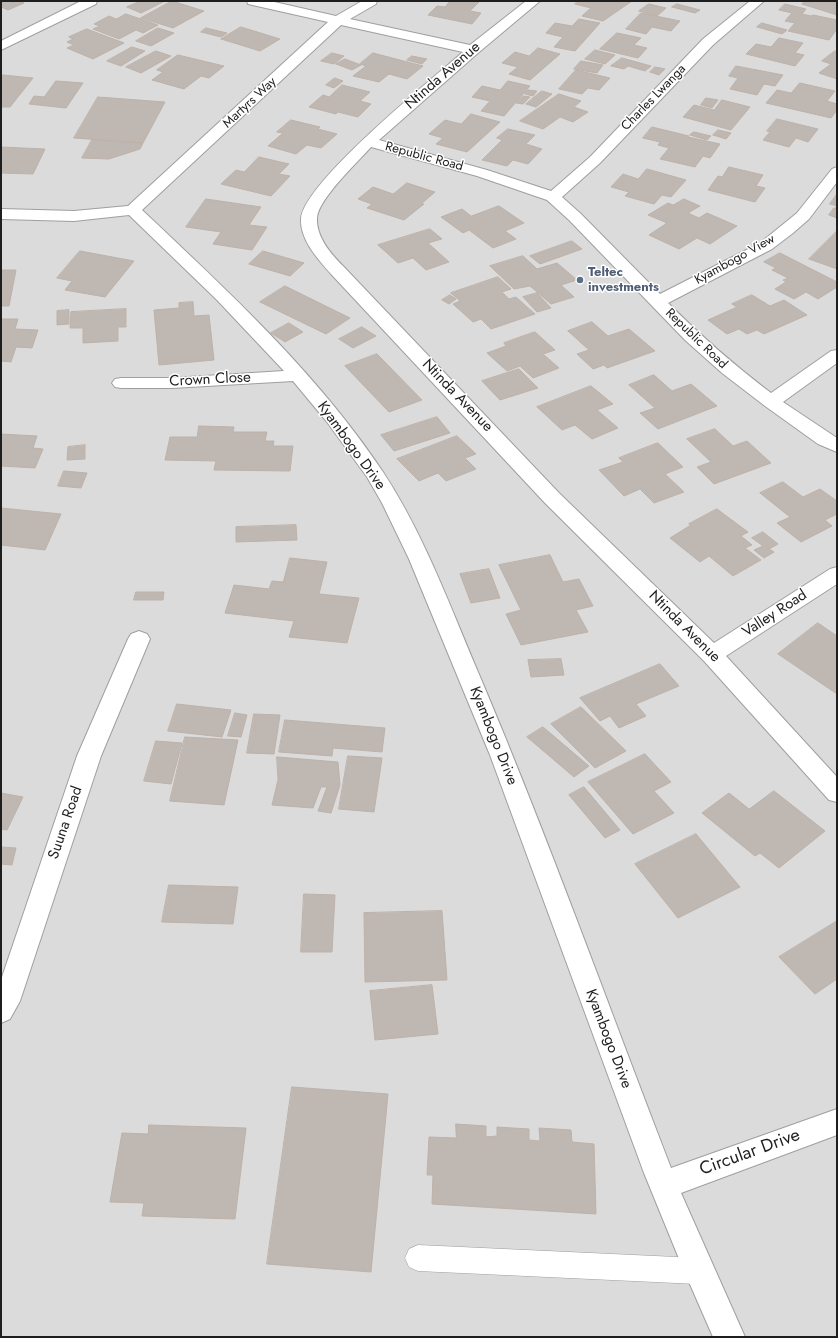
<!DOCTYPE html>
<html>
<head>
<meta charset="utf-8">
<style>
  body { margin:0 }
  #map { position:relative; width:838px; height:1338px; overflow:hidden; background:#eeebe5; font-family:Jost,sans-serif }
  canvas { display:block }
  .frame { position:absolute; inset:0; border:2px solid #1e1e1e; pointer-events:none }
</style>
</head>
<body>
<div id="map">
<canvas width="838" height="1338"></canvas>
<div class="frame"></div>
</div>
<script>
const context = document.querySelector('canvas').getContext('2d');
context.lineJoin = 'round';
function fill(path, color) {
  context.fillStyle = color;
  context.fill(path, 'evenodd');
}
function strokePath(path, color, width, dash) {
  context.strokeStyle = color;
  context.lineWidth = width;
  context.lineCap = dash ? 'butt' : 'round';
  context.setLineDash(dash || []);
  context.stroke(path);
}
function drawText(font, color, halo, rows, align = 'center') {
  context.font = font + ' Jost,sans-serif';
  context.lineWidth = 3;
  context.setLineDash([]);
  context.textBaseline = 'middle';
  context.strokeStyle = halo;
  context.fillStyle = color;
  for (const [text, x, y, turn = 0] of rows) {
    context.save();
    context.translate(x, y);
    context.rotate((+turn || 0) * Math.PI / 180);
    context.textAlign = isNaN(turn) ? turn : align;
    if (halo) context.strokeText(text, 0, 0);
    context.fillText(text, 0, 0);
    context.restore();
  }
}
const residential = new Path2D(`
  M 1,1 L 837,1 L 837,1337 L 1,1337 Z`);
const building = new Path2D(`
  M 1,1 L 19,1 L 24,3 L 8,10 L 1,7 Z
  M 141,1 L 165,1 L 141,13 L 127,7 Z
  M 172,1 L 204,11 L 173,28 L 141,18 Z
  M 450,1 L 480,1 L 470,11 L 481,13 L 472,24 L 428,15 L 437,6 L 445,7 Z
  M 578,1 L 632,1 L 603,21 L 582,16 L 591,8 L 575,4 Z
  M 806,1 L 837,1 L 837,15 L 802,4 Z
  M 649,4 L 666,8 L 657,16 L 639,11 Z
  M 677,4 L 700,10 L 695,13 L 672,7 Z
  M 785,4 L 806,9 L 802,14 L 811,16 L 813,15 L 837,20 L 837,29 L 829,40 L 788,31 L 795,23 L 785,21 L 792,13 L 779,10 Z
  M 641,13 L 680,21 L 671,31 L 652,27 L 646,34 L 626,29 Z
  M 126,14 L 158,25 L 143,33 L 136,30 L 119,39 L 93,29 L 100,26 L 94,24 L 109,16 L 116,19 Z
  M 579,19 L 600,23 L 575,51 L 554,47 L 563,37 L 546,33 L 555,23 L 572,26 Z
  M 762,23 L 787,30 L 782,34 L 757,27 Z
  M 241,27 L 280,39 L 260,51 L 221,39 Z
  M 158,28 L 174,33 L 151,46 L 136,41 Z
  M 206,28 L 227,33 L 221,37 L 201,32 Z
  M 87,29 L 124,43 L 93,59 L 67,48 L 74,45 L 67,42 L 73,39 L 69,37 Z
  M 617,33 L 641,38 L 634,45 L 647,48 L 638,58 L 600,49 Z
  M 779,38 L 803,43 L 795,53 L 804,55 L 795,66 L 746,54 L 756,44 L 771,47 Z
  M 132,47 L 145,51 L 121,66 L 107,61 Z
  M 538,48 L 560,54 L 530,80 L 509,74 L 518,67 L 502,63 L 515,52 L 529,56 Z
  M 595,50 L 615,55 L 605,64 L 585,59 Z
  M 156,51 L 171,56 L 141,73 L 126,67 Z
  M 835,51 L 837,52 L 837,79 L 819,73 L 831,64 L 822,61 Z
  M 332,53 L 344,56 L 334,64 L 321,61 Z
  M 373,53 L 423,66 L 407,79 L 389,74 L 379,82 L 353,76 L 366,66 L 360,64 Z
  M 178,55 L 224,66 L 209,78 L 201,76 L 184,89 L 152,80 L 163,72 L 157,70 Z
  M 412,56 L 427,59 L 422,64 L 407,60 Z
  M 622,58 L 651,66 L 645,71 L 628,66 L 624,69 L 611,66 Z
  M 345,59 L 361,65 L 352,70 L 336,64 Z
  M 581,61 L 603,65 L 597,73 L 574,69 Z
  M 736,66 L 783,75 L 775,86 L 764,84 L 757,95 L 730,89 L 738,78 L 729,76 Z
  M 655,67 L 665,69 L 659,75 L 650,72 Z
  M 576,70 L 610,78 L 599,90 L 588,88 L 582,94 L 559,89 Z
  M 3,75 L 33,78 L 10,107 L 1,107 L 1,77 Z
  M 335,78 L 343,81 L 334,88 L 326,85 Z
  M 56,81 L 83,83 L 66,108 L 29,104 L 34,96 L 44,97 Z
  M 508,81 L 530,86 L 504,116 L 481,111 L 490,101 L 472,97 L 482,86 L 500,90 Z
  M 800,83 L 835,91 L 827,101 L 837,104 L 837,110 L 831,118 L 766,103 L 777,90 L 791,93 Z
  M 342,85 L 370,92 L 360,101 L 371,104 L 358,117 L 338,112 L 336,114 L 309,107 L 323,95 L 329,97 Z
  M 528,90 L 537,91 L 533,96 L 525,94 Z
  M 542,91 L 552,94 L 536,107 L 526,104 Z
  M 559,94 L 581,101 L 574,107 L 588,112 L 573,122 L 560,117 L 543,129 L 520,121 Z
  M 523,96 L 530,97 L 523,104 L 516,103 Z
  M 98,97 L 165,102 L 143,143 L 74,138 Z
  M 706,98 L 718,100 L 712,108 L 701,105 Z
  M 722,100 L 750,107 L 731,130 L 683,117 L 694,105 L 714,110 Z
  M 471,114 L 500,122 L 467,152 L 436,144 L 443,138 L 429,134 L 445,120 L 461,124 Z
  M 777,119 L 818,129 L 808,142 L 796,138 L 789,147 L 763,140 L 770,132 L 767,131 Z
  M 291,120 L 320,127 L 318,129 L 337,134 L 321,148 L 307,145 L 296,154 L 268,146 L 283,133 L 277,132 Z
  M 652,127 L 689,136 L 688,137 L 720,144 L 710,158 L 703,156 L 695,167 L 660,159 L 669,148 L 658,145 L 660,142 L 643,138 Z
  M 508,129 L 535,135 L 526,144 L 542,149 L 528,164 L 513,160 L 507,166 L 482,160 L 502,140 L 497,138 Z
  M 718,130 L 731,133 L 726,139 L 713,135 Z
  M 694,132 L 711,136 L 707,140 L 690,135 Z
  M 92,140 L 143,143 L 140,149 L 109,159 L 82,158 Z
  M 1,147 L 45,149 L 33,174 L 1,173 Z
  M 259,157 L 289,164 L 279,174 L 290,176 L 271,196 L 221,184 L 236,170 L 244,172 Z
  M 729,167 L 763,175 L 756,186 L 765,188 L 755,202 L 708,190 L 718,176 L 722,177 Z
  M 647,169 L 686,180 L 671,197 L 662,195 L 654,204 L 625,196 L 629,192 L 611,187 L 623,174 L 638,179 Z
  M 407,183 L 435,192 L 421,204 L 424,204 L 404,220 L 367,208 L 372,204 L 358,199 L 373,187 L 393,194 Z
  M 837,194 L 837,206 L 830,204 Z
  M 206,199 L 261,207 L 249,225 L 267,227 L 252,250 L 213,244 L 221,232 L 186,227 Z
  M 684,199 L 700,206 L 688,213 L 699,218 L 707,213 L 737,226 L 710,244 L 697,238 L 679,249 L 649,235 L 667,223 L 648,215 L 668,203 L 673,205 Z
  M 499,206 L 524,223 L 505,231 L 516,239 L 493,248 L 469,230 L 463,233 L 441,217 L 462,209 L 471,216 Z
  M 834,208 L 837,208 L 837,218 L 829,215 Z
  M 430,229 L 442,239 L 428,243 L 449,262 L 426,270 L 413,258 L 398,263 L 378,245 Z
  M 837,231 L 837,269 L 809,259 Z
  M 572,241 L 582,249 L 540,264 L 530,256 Z
  M 80,251 L 134,261 L 105,297 L 65,290 L 72,281 L 57,278 Z
  M 263,251 L 304,263 L 290,276 L 249,264 Z
  M 780,253 L 837,282 L 837,287 L 818,299 L 806,292 L 794,299 L 775,289 L 786,282 L 783,280 L 788,278 L 772,270 L 776,268 L 764,262 Z
  M 523,256 L 537,269 L 557,263 L 577,280 L 561,285 L 574,297 L 551,304 L 530,286 L 514,289 L 490,266 Z
  M 1,270 L 16,270 L 9,306 L 1,306 Z
  M 498,277 L 511,289 L 502,292 L 509,299 L 516,297 L 535,314 L 491,329 L 481,319 L 473,322 L 453,304 L 460,301 L 451,293 Z
  M 285,286 L 350,318 L 326,334 L 260,302 Z
  M 537,293 L 551,308 L 537,312 L 523,297 Z
  M 450,295 L 456,299 L 449,304 L 442,300 Z
  M 752,295 L 770,306 L 784,300 L 807,315 L 764,334 L 757,330 L 747,334 L 739,329 L 727,334 L 708,320 L 737,307 L 732,304 Z
  M 193,302 L 194,316 L 209,315 L 214,360 L 159,365 L 154,310 L 179,308 L 179,303 Z
  M 126,309 L 126,327 L 118,327 L 118,341 L 83,343 L 83,328 L 70,328 L 71,312 Z
  M 69,310 L 69,324 L 57,325 L 57,311 Z
  M 1,319 L 18,319 L 15,329 L 38,330 L 32,348 L 16,347 L 11,362 L 1,361 Z
  M 592,322 L 608,336 L 629,329 L 655,351 L 607,368 L 604,365 L 593,369 L 577,354 L 589,350 L 568,331 Z
  M 289,323 L 303,332 L 285,342 L 271,333 Z
  M 362,327 L 376,336 L 353,348 L 339,339 Z
  M 535,332 L 555,350 L 543,354 L 559,368 L 533,378 L 520,366 L 507,371 L 487,353 L 506,346 L 504,343 Z
  M 377,354 L 422,400 L 389,412 L 345,366 Z
  M 519,369 L 538,388 L 500,400 L 482,381 Z
  M 654,375 L 672,391 L 691,384 L 717,406 L 658,429 L 640,413 L 655,408 L 629,385 Z
  M 591,386 L 613,404 L 597,410 L 618,428 L 592,439 L 575,425 L 562,430 L 537,407 Z
  M 437,417 L 450,433 L 394,451 L 381,435 Z
  M 199,426 L 234,427 L 233,432 L 267,432 L 265,441 L 274,441 L 273,446 L 293,446 L 290,471 L 214,470 L 216,461 L 165,460 L 170,437 L 197,437 Z
  M 715,429 L 733,446 L 747,441 L 771,463 L 714,484 L 697,467 L 711,462 L 687,439 Z
  M 1,434 L 37,436 L 33,448 L 43,449 L 35,468 L 1,466 Z
  M 457,436 L 476,454 L 465,458 L 476,469 L 446,481 L 438,473 L 419,481 L 397,459 Z
  M 658,443 L 683,467 L 665,474 L 684,492 L 654,503 L 640,489 L 624,496 L 599,470 L 623,462 L 619,458 Z
  M 85,445 L 85,459 L 67,460 L 68,447 Z
  M 64,471 L 87,473 L 81,488 L 58,486 Z
  M 783,482 L 803,497 L 820,489 L 837,501 L 837,514 L 825,520 L 832,526 L 801,542 L 777,523 L 790,517 L 760,493 Z
  M 1,508 L 61,514 L 45,550 L 1,545 Z
  M 717,509 L 748,532 L 741,536 L 752,545 L 745,548 L 761,560 L 733,576 L 709,556 L 700,562 L 670,538 L 691,525 L 689,524 Z
  M 296,525 L 297,540 L 236,542 L 236,527 Z
  M 763,532 L 778,544 L 769,549 L 774,552 L 764,558 L 754,550 L 763,546 L 752,538 Z
  M 550,555 L 563,582 L 579,579 L 593,606 L 576,610 L 588,632 L 521,645 L 506,614 L 521,610 L 499,565 Z
  M 290,558 L 327,562 L 319,594 L 359,598 L 347,643 L 289,637 L 294,621 L 225,613 L 234,585 L 269,589 L 272,581 L 283,582 Z
  M 489,569 L 500,598 L 471,603 L 460,574 Z
  M 136,592 L 164,592 L 163,600 L 134,600 Z
  M 818,623 L 837,636 L 837,694 L 778,654 Z
  M 561,659 L 564,675 L 531,677 L 528,660 Z
  M 660,664 L 679,686 L 636,704 L 646,716 L 619,728 L 610,716 L 600,721 L 580,698 Z
  M 177,704 L 231,710 L 222,737 L 168,731 Z
  M 581,707 L 626,751 L 595,768 L 551,724 Z
  M 235,713 L 247,715 L 241,737 L 228,736 Z
  M 254,714 L 280,715 L 274,754 L 247,753 Z
  M 285,720 L 385,728 L 382,752 L 333,748 L 332,756 L 279,752 Z
  M 543,727 L 589,766 L 574,777 L 527,737 Z
  M 185,737 L 238,740 L 224,805 L 170,801 Z
  M 156,741 L 182,743 L 171,784 L 144,781 Z
  M 645,754 L 671,782 L 654,791 L 674,813 L 633,834 L 588,782 Z
  M 348,756 L 382,758 L 374,812 L 339,809 Z
  M 277,757 L 338,762 L 340,785 L 331,813 L 318,811 L 327,787 L 321,787 L 313,808 L 272,805 L 278,780 Z
  M 584,787 L 620,830 L 605,838 L 569,795 Z
  M 774,791 L 825,831 L 779,868 L 760,853 L 755,856 L 702,813 L 729,793 L 749,809 Z
  M 1,793 L 23,797 L 7,830 L 1,829 Z
  M 696,834 L 740,887 L 678,918 L 635,864 Z
  M 1,847 L 16,848 L 12,865 L 1,864 Z
  M 169,885 L 238,887 L 233,924 L 162,922 Z
  M 304,894 L 335,895 L 332,952 L 301,952 Z
  M 442,911 L 447,980 L 365,982 L 364,913 Z
  M 837,921 L 837,979 L 815,994 L 779,957 Z
  M 432,985 L 438,1034 L 375,1040 L 370,991 Z
  M 292,1087 L 388,1094 L 371,1272 L 267,1264 Z
  M 456,1124 L 486,1126 L 486,1137 L 497,1136 L 497,1127 L 529,1129 L 529,1140 L 540,1141 L 539,1128 L 571,1130 L 572,1142 L 594,1144 L 596,1214 L 432,1204 L 433,1175 L 427,1175 L 429,1137 L 456,1138 Z
  M 149,1125 L 246,1128 L 235,1219 L 142,1216 L 144,1203 L 110,1202 L 122,1133 L 148,1134 Z`);
const service = new Path2D(`
  M 418,1245 L 698,1258 L 707,1262 L 711,1271 L 707,1280 L 698,1284 L 418,1271 L 409,1267 L 405,1258 L 409,1249 Z`);
const minor = new Path2D(`
  M 81,1 L 97,1 L 96,4 L 1,50 L 1,41 Z
  M 247,1 L 270,1 L 336,16 L 362,1 L 377,1 L 376,4 L 350,19 L 470,45 L 526,1 L 540,1 L 478,53 L 379,140 L 487,170 L 551,191 L 590,157 L 703,39 L 750,1 L 764,1 L 713,45 L 600,163 L 562,197 L 581,214 L 660,294 L 760,243 L 797,213 L 832,169 L 837,167 L 837,182 L 809,219 L 793,233 L 772,249 L 668,303 C 701,336 734,365 771,393 L 831,351 L 837,350 L 837,363 L 783,402 L 837,438 L 837,452 L 818,444 L 765,406 L 722,373 L 685,340 L 569,220 L 547,200 L 477,176 L 371,147 C 358,162 318,199 317,218 C 316,237 331,254 343,266 L 559,493 L 714,643 L 830,569 L 837,567 L 837,584 L 726,656 L 837,777 L 837,802 L 829,800 L 704,661 L 545,503 L 331,274 C 318,259 300,240 301,219 C 303,183 432,79 463,52 L 341,25 L 142,210 C 229,292 317,373 383,472 C 425,536 451,609 481,679 C 549,840 608,1005 671,1168 L 837,1109 L 837,1135 L 681,1193 L 745,1337 L 713,1337 L 682,1266 L 644,1173 L 490,755 L 409,559 L 382,503 L 367,477 L 327,422 L 293,381 L 172,388 L 121,388 L 115,387 L 112,383 L 115,379 L 121,378 L 172,378 L 284,371 L 217,300 L 129,215 L 74,221 L 1,219 L 1,209 L 74,211 L 128,206 L 328,22 L 248,4 Z
  M 139,631 L 147,634 L 150,639 L 101,756 L 20,1001 L 10,1019 L 1,1023 L 1,980 L 77,756 L 128,639 L 131,634 Z`);
const markers = [
  [580,280,4,"#5c6f8a"]
];
const farStreetnames = [
  ["Charles Lwanga",654,98,-46],
  ["Martyrs Way",250,103,-43],
  ["Republic Road",424,157,15],
  ["Kyambogo View",735,260,-29],
  ["Republic Road",696,339,44]
];
const farServicenames = [
  ["Teltec",588,273],
  ["investments",588,288]
];
const streetNames = [
  ["Ntinda Avenue",443,76,-41],
  ["Crown Close",210,380,-3],
  ["Ntinda Avenue",457,396,46],
  ["Kyambogo Drive",351,446,54],
  ["Valley Road",775,614,-33],
  ["Ntinda Avenue",684,627,45],
  ["Kyambogo Drive",493,736,68],
  ["Suuna Road",66,823,-71],
  ["Kyambogo Drive",608,1039,69]
];
const nearStreetnames = [
  ["Circular Drive",750,1153,-20]
];
fill(residential, '#dcdbdb');
fill(building, '#beb7b2');
strokePath(building, '#beb2a9', 1);
strokePath(service, '#9f9f9f', 1);
strokePath(minor, '#9f9f9f', 2);
fill(service, '#fff');
fill(minor, '#fff');
for (const [x, y, r, color] of markers) {
  const dot = new Path2D();
  dot.arc(x, y, r, 0, 2 * Math.PI);
  context.fillStyle = color;
  context.fill(dot);
  strokePath(dot, '#fff', 1.5);
}
drawText('13px', '#1e1e1e', '#fff', farStreetnames);
drawText('bold 13px', '#4e5e75', '#fff', farServicenames, 'left');
drawText('15px', '#1e1e1e', '#fff', streetNames);
drawText('18px', '#1e1e1e', '#fff', nearStreetnames);
</script>
</body>
</html>
